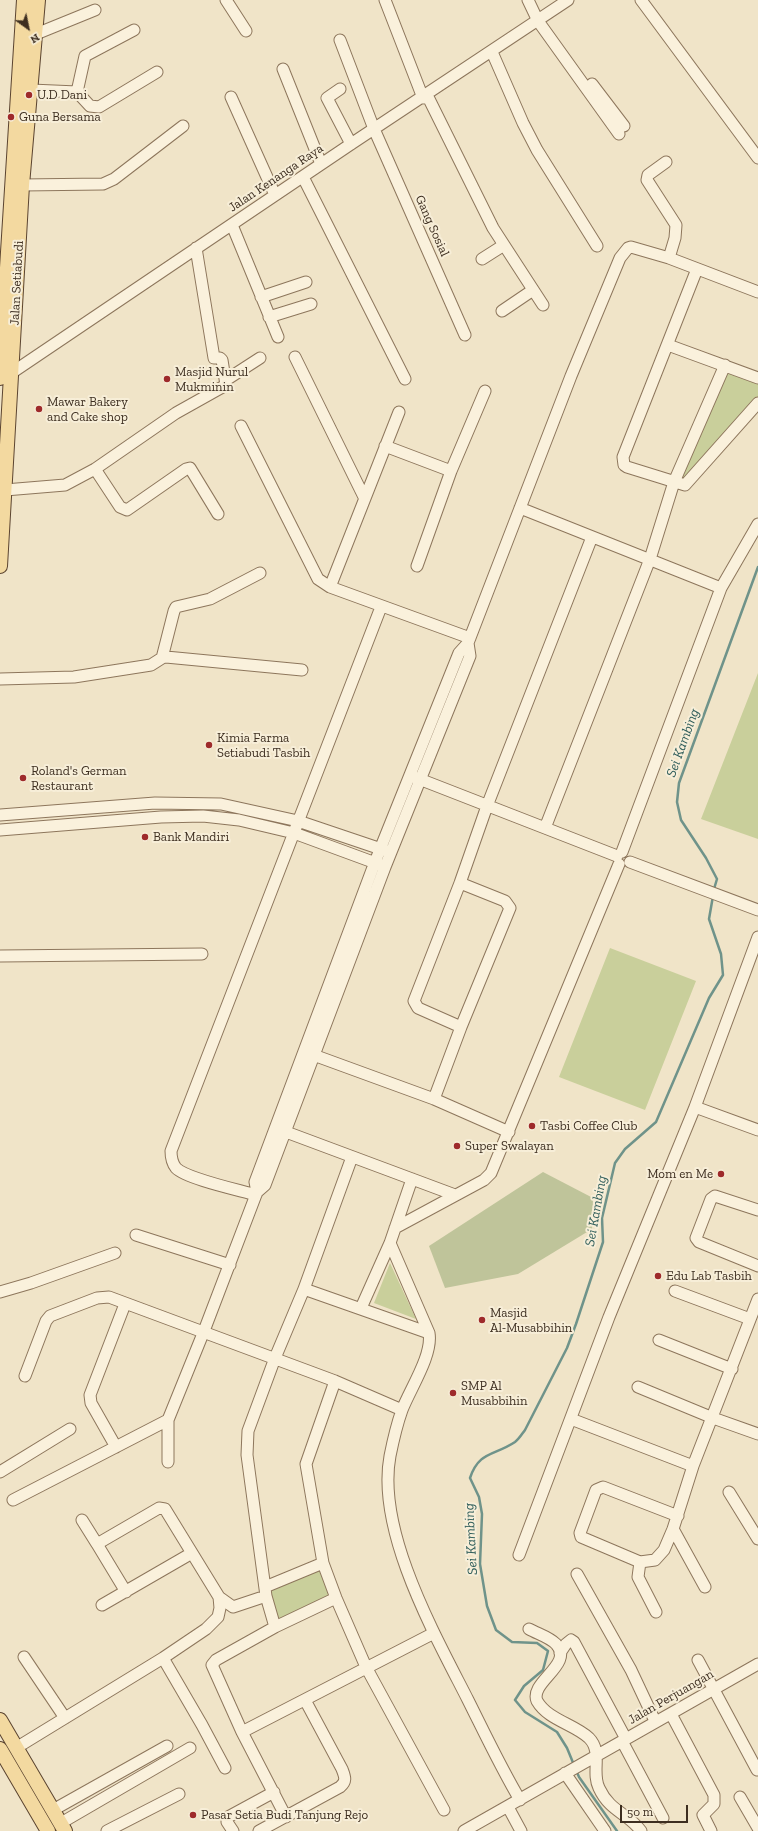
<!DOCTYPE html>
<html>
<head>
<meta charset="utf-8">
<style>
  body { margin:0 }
  #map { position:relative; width:758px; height:1831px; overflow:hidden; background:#f0e4c8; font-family:"Zilla Slab",serif }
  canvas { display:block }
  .north { position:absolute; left:8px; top:8px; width:40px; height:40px; -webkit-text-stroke:3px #f7eed8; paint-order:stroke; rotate:147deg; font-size:11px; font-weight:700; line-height:16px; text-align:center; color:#3d2e20 }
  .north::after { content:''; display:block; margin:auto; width:14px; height:18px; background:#3d2e20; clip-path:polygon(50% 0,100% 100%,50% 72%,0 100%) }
  .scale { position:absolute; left:620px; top:1805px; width:68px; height:18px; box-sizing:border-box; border:2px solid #3d2e20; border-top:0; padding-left:5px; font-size:12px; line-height:14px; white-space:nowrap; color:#3d2e20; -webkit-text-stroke:3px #f7eed8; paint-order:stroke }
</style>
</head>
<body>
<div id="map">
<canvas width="758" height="1831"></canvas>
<div class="north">N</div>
<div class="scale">50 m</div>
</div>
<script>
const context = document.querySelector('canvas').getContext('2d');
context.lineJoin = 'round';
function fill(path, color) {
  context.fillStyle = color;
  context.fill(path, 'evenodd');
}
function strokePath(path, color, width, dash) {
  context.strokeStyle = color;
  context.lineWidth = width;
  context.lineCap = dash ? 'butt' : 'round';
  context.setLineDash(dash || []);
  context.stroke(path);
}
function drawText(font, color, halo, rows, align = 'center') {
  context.font = font + ' "Zilla Slab",serif';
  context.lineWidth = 4;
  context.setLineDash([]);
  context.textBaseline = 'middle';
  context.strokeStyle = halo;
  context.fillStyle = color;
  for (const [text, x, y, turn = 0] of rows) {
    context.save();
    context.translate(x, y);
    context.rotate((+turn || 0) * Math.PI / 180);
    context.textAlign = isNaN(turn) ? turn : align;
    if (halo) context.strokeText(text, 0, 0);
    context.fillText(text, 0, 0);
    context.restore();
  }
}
const green = new Path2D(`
  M 726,368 L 758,381 L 758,399 L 683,484 L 675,481 Z
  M 758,673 L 758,839 L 701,819 Z
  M 610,948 L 696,981 L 645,1110 L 559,1077 Z
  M 390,1263 L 416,1319 L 374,1303 Z
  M 321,1564 L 334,1596 L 279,1623 L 267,1588 Z`);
const cemetery = new Path2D(`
  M 543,1172 L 593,1198 L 592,1229 L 518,1274 L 445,1288 L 429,1246 Z`);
const stream = new Path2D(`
  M 714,889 L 717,879 L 706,858 L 681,820 L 677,802 L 679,783 L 758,567
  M 574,1765 L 567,1748 L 557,1732 L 525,1712 L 515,1700 L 524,1686 L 543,1670 L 548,1651 L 537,1643 L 512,1642 L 496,1630 L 487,1606 L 480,1564 L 482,1514 L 479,1497 L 470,1478 C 479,1451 494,1456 515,1442 C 519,1439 522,1434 525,1430 L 567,1348 L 576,1324 L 603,1242 L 602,1218 L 615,1163 L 625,1149 L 656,1122 L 709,998 L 723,975 L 721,954 L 709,919 L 713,896
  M 576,1770 L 579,1777 L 617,1831`);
const minor = new Path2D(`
  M 226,0 L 246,31
  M 385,0 L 423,98
  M 528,0 L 538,21 L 619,134
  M 641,0 L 758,158
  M 36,34 L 95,10
  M 340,40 L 374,129 L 465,335
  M 492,52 L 523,123 L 537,150 L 597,246
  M 283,69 L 321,164
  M 592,84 L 624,126
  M 340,89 L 327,98 L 351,144
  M 31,90 L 77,92 L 90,106 L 99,107 L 157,72
  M 77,92 L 85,56 L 134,30
  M 427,95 L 493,228 L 543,305
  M 231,97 L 275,195
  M 666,162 L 648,175 L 647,180 L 676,225 L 675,238 L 669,258
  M 303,177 L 405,379
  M 22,185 L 103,184 L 114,179 L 183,126
  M 232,225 L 278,337
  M 482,259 L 504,245
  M 697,269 L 623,457 L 624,465 L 627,467 L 685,485 L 758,403
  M 261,297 L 306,282
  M 502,311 L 533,290
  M 269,317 L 311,304
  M 668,345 L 758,378
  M 295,357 L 364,497
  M 7,376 L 351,144 L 568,0
  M 226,380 L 260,358
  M 241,426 L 318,579 L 330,587 L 470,638
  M 385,446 L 451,471 L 417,566
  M 95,469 L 120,507 L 127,510 L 186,469 L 190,468 L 218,514
  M 451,471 L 485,391
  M 5,490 L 65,485 L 95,469 L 176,413 L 226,385 L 222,360 L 220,358 L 214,358 L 196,248
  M 520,508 L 721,588
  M 330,587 L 399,412
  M 162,658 L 174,611 L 176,607 L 210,599 L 260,573
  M 0,679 L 74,677 L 151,665 L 162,658 L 166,657 L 302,670
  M 414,777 L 617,856
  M 0,815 L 155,803 L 221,804 L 298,821 L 387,851
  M 545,828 L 650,559 L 674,482 L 725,365
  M 0,830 L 161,817 L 203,816 L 239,820 L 294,833 L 381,865
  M 622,852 L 721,588 L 758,524
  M 630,862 L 758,910
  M 0,956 L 202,954
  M 461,1027 L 418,1008 L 414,1001 L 460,883 L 487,806 L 592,537
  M 308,1053 L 434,1099 L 509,1132
  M 434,1099 L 461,1027 L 510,908 L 505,901 L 460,883
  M 695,1107 L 758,1130
  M 278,1129 L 455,1195
  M 257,1192 L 255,1182 L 375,862 L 459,653 L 468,643 L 571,376 L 620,258 L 628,248 L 631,247 L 669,258 L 758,292
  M 256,1195 C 239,1190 187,1179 176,1168 C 172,1163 171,1157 171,1151 L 381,607
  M 758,1210 L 715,1196 L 711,1199 L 696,1238 L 699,1242 L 758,1266
  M 395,1228 L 484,1180 L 491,1173 L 619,864
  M 136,1235 L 230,1265
  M 390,1243 L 429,1333 C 433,1355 410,1389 402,1410 C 397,1424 393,1441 390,1456 C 376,1531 435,1635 468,1700 C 485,1734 501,1768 520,1800
  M 304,1289 L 429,1333
  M 675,1291 L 750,1319
  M 0,1292 L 31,1283 L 115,1253
  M 361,1308 L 390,1243 L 412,1179
  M 659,1340 L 732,1369
  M 25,1376 L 46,1321 L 50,1316 L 97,1298 L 109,1297 L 335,1381 L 402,1410
  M 335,1381 L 306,1464 L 323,1563 L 336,1598 L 366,1667 L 444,1810
  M 638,1387 L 713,1418 L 758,1434
  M 571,1419 L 693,1466
  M 116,1447 L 91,1403 L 90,1395 L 125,1304
  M 168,1462 L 168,1420
  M 0,1472 L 70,1429
  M 729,1492 L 758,1539
  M 13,1500 L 168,1420 L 204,1331 L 257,1192 L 265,1185 L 385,867 L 470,656 L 468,643
  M 673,1529 L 705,1587
  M 97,1544 L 126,1592
  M 519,1555 L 609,1317 L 695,1107 L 758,937
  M 640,1562 L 581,1537 L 580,1533 L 596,1490 L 603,1487 L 678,1516
  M 577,1574 L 631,1670 L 655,1721
  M 265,1587 L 323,1563
  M 219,1597 L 233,1607 L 260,1598
  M 102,1605 L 192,1553
  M 656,1612 L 638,1577 L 640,1562 L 655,1560 L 664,1550 L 673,1529 L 693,1466 L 758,1299
  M 275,1627 L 266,1596 L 247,1455 L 248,1431 L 275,1358 L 304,1289 L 352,1157
  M 529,1629 C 538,1634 549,1637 556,1644 C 575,1664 529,1682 537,1701 C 548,1720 574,1724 589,1738 C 603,1752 591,1772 599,1788 C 610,1812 628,1813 641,1831
  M 560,1653 L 566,1644 L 571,1640 L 574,1642 L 626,1739
  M 24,1657 L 65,1718
  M 163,1658 L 202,1725 L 225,1768
  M 698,1660 L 757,1770
  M 671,1714 L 714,1795 L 714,1804 L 703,1815 L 711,1831
  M 242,1732 L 434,1633
  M 622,1741 L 663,1818
  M 16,1748 L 163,1658 L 206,1629 L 218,1617 L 220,1608 L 219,1597 L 165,1509 L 159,1508 L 97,1544 L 82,1520
  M 565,1773 L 605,1831
  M 740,1797 L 758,1828
  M 508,1807 L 521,1831
  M 53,1810 L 167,1746
  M 286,1817 L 242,1732 L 212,1665 L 216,1660 L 275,1627 L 336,1598
  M 61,1823 L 190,1748
  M 107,1831 L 179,1794
  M 233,1831 L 227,1822 L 228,1817 L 274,1792
  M 259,1831 L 340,1787 C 347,1781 345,1777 342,1769 L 305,1700
  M 464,1831 L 758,1664`);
const major = new Path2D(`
  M 0,378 L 24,0
  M 0,566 L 22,185 L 38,0
  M 0,1720 L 65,1831
  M 0,1749 L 48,1831`);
const markers = [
  [29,95,4,"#9e2a2b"],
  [11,117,4,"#9e2a2b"],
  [167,379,4,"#9e2a2b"],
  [39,409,4,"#9e2a2b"],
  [209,745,4,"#9e2a2b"],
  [23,778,4,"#9e2a2b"],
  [145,837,4,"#9e2a2b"],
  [532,1126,4,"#9e2a2b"],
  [457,1146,4,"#9e2a2b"],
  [721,1174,4,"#9e2a2b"],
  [658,1276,4,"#9e2a2b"],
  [482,1320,4,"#9e2a2b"],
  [453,1393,4,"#9e2a2b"],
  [193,1815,4,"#9e2a2b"]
];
const poiNames = [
  ["U.D Dani",37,95],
  ["Guna Bersama",19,117],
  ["Masjid Nurul",175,372],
  ["Mukminin",175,387],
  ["Mawar Bakery",47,402],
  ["and Cake shop",47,417],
  ["Kimia Farma",217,738],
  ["Setiabudi Tasbih",217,753],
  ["Roland's German",31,771],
  ["Restaurant",31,786],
  ["Bank Mandiri",153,837],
  ["Tasbi Coffee Club",540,1126],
  ["Super Swalayan",465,1146],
  ["Mom en Me",713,1174,"right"],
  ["Edu Lab Tasbih",666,1276],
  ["Masjid",490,1313],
  ["Al-Musabbihin",490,1328],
  ["SMP Al",461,1386],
  ["Musabbihin",461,1401],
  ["Pasar Setia Budi Tanjung Rejo",201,1815]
];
const streetNames = [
  ["Jalan Kenanga Raya",276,178,-34],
  ["Gang Sosial",432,226,66],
  ["Jalan Setiabudi",17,283,-87],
  ["Jalan Perjuangan",671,1697,-30]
];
const waterNames = [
  ["Sei Kambing",683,743,-70],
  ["Sei Kambing",596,1211,-80],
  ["Sei Kambing",471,1539,-93]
];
fill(green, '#c9cf9b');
fill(cemetery, '#bfc49a');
strokePath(stream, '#6f938a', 2.5);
strokePath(minor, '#8d765c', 13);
strokePath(major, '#5b4430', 16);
strokePath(minor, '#faf1dc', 11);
strokePath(major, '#f3d9a0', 14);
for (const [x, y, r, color] of markers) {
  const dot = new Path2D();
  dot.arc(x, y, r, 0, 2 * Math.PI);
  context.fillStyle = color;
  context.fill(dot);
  strokePath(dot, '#f7eed8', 1.5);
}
drawText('13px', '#3d2e20', '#f7eed8', poiNames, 'left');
drawText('13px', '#3d2e20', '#f7eed8', streetNames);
drawText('italic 14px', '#2f5d5a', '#f7eed8', waterNames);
</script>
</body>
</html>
